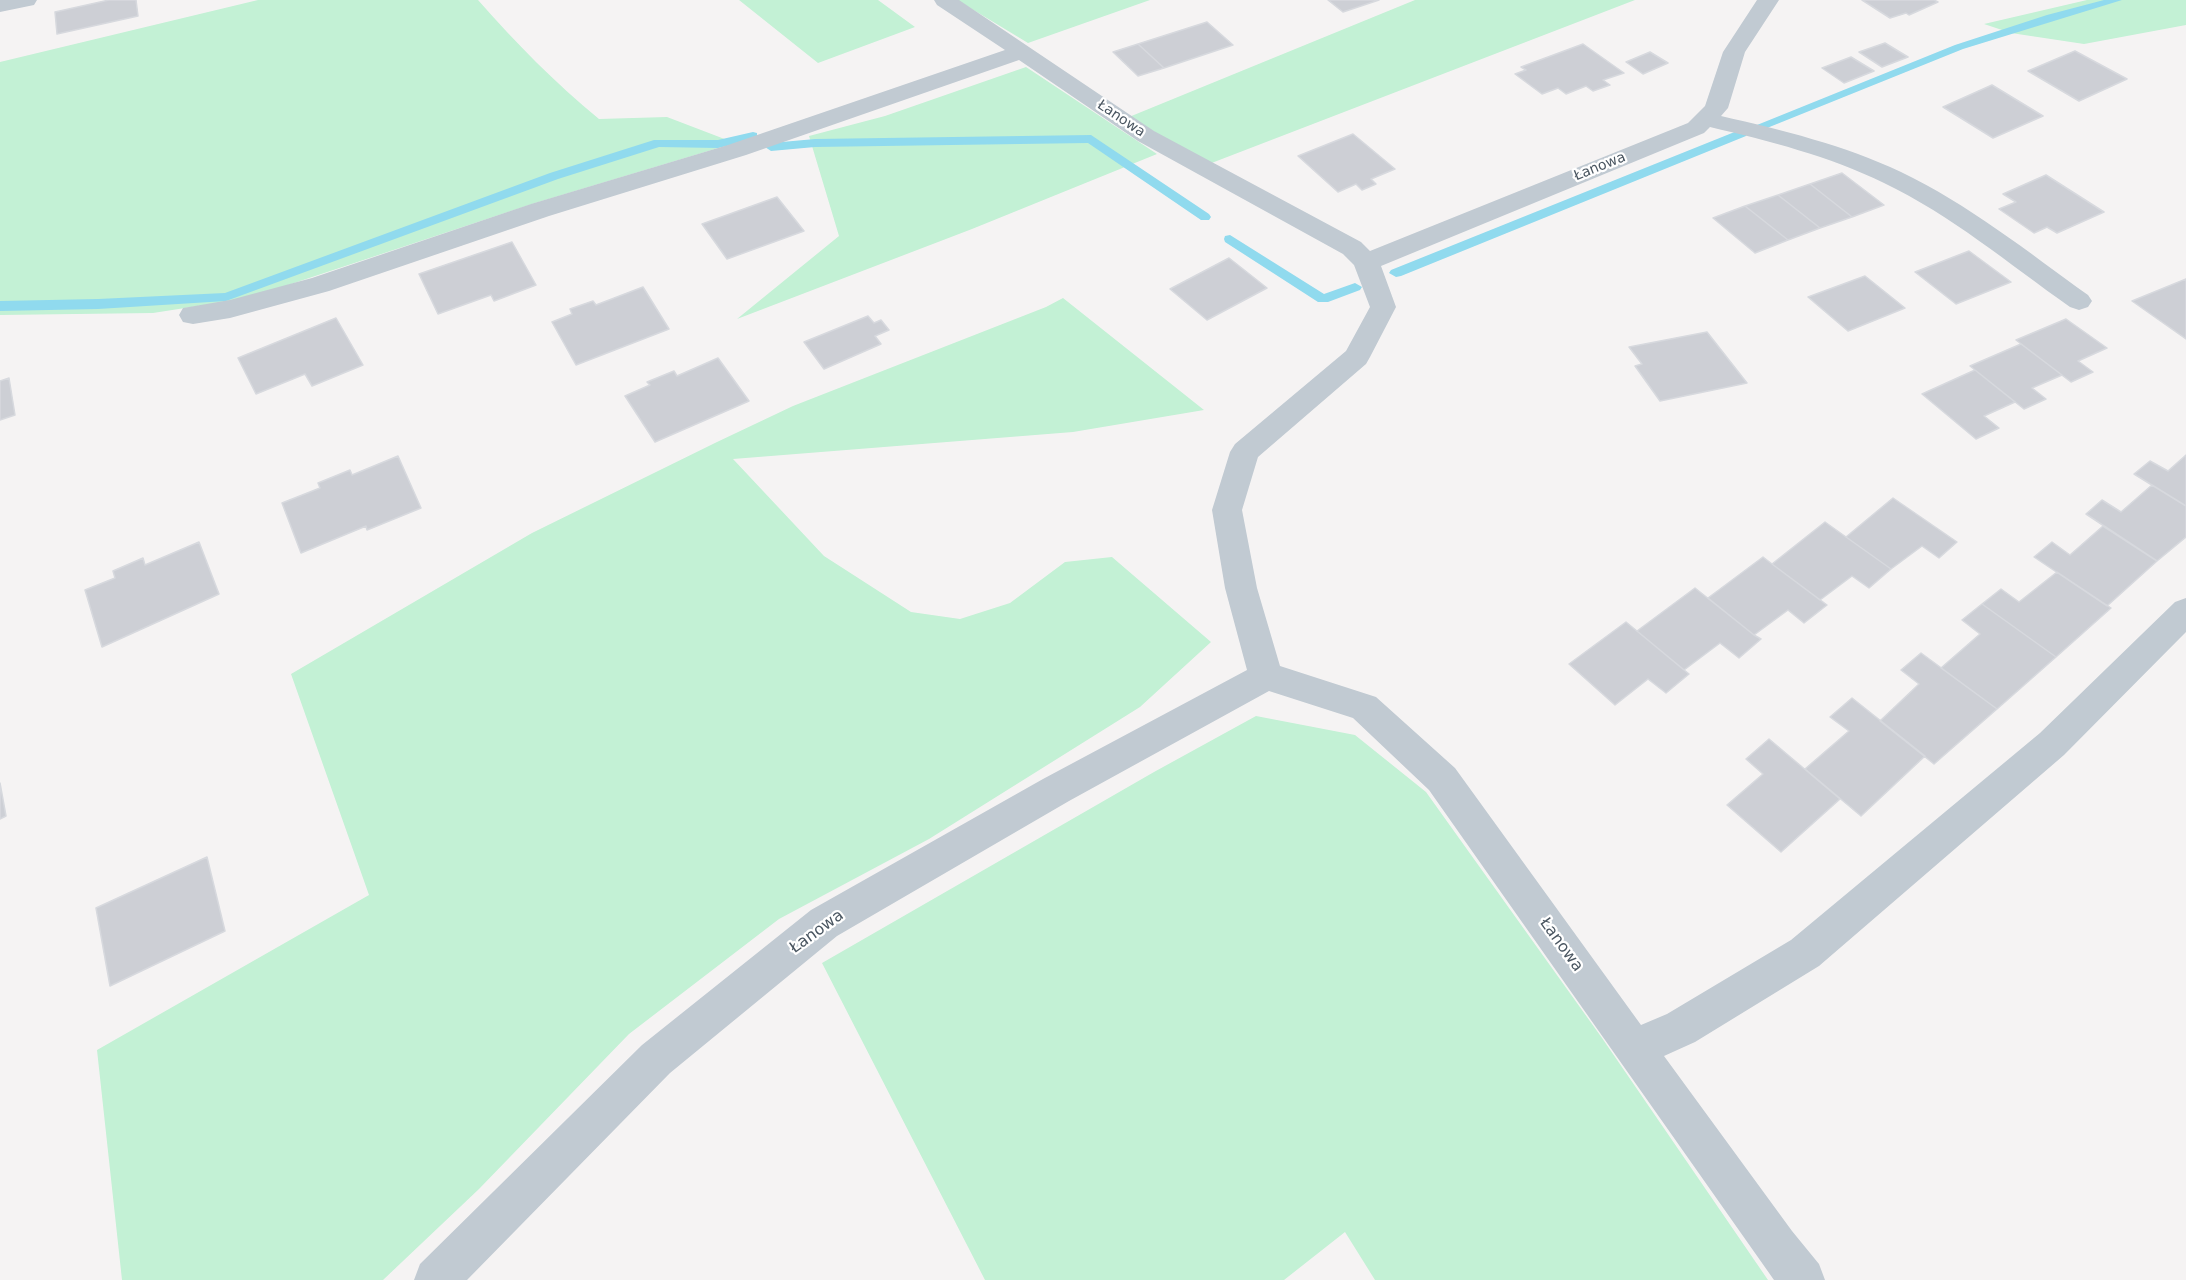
<!DOCTYPE html>
<html>
<head>
<meta charset="utf-8">
<style>
  body { margin:0 }
  canvas { display:block; background:#f5f3f3 }
</style>
</head>
<body>
<canvas width="2186" height="1280"></canvas>
<script>
const context = document.querySelector('canvas').getContext('2d');
context.lineJoin = 'round';
function fill(path, color) {
  context.fillStyle = color;
  context.fill(path, 'evenodd');
}
function strokePath(path, color, width, dash) {
  context.strokeStyle = color;
  context.lineWidth = width;
  context.lineCap = dash ? 'butt' : 'round';
  context.setLineDash(dash || []);
  context.stroke(path);
}
function drawText(font, color, halo, rows, align = 'center') {
  context.font = font + ' "DejaVu Sans",sans-serif';
  context.lineWidth = 4.5;
  context.setLineDash([]);
  context.textBaseline = 'middle';
  context.strokeStyle = halo;
  context.fillStyle = color;
  for (const [text, x, y, turn = 0] of rows) {
    context.save();
    context.translate(x, y);
    context.rotate((+turn || 0) * Math.PI / 180);
    context.textAlign = isNaN(turn) ? turn : align;
    if (halo) context.strokeText(text, 0, 0);
    context.fillText(text, 0, 0);
    context.restore();
  }
}
const green = new Path2D(`
  M 258,0 L 478,0 C 516,43 555,83 599,119 L 667,117 L 735,143 L 535,203 L 249,298 L 153,313 L 0,315 L 0,62 Z
  M 739,0 L 878,0 L 915,27 L 818,63 Z
  M 957,0 L 1150,0 L 1028,43 Z
  M 1415,0 L 1635,0 L 1209,164 L 1129,117 Z
  M 2087,0 L 2186,0 L 2186,25 L 2084,44 L 2011,33 L 1984,24 Z
  M 1026,67 L 1157,154 L 972,229 L 737,319 L 839,236 L 809,136 L 885,116 Z
  M 1063,298 L 1204,410 L 1073,432 L 733,459 L 824,556 L 911,612 L 960,619 L 1010,603 L 1065,562 L 1112,557 L 1211,642 L 1140,707 L 929,839 L 779,919 L 629,1034 L 479,1189 L 383,1280 L 122,1280 L 97,1050 L 369,895 L 291,674 L 532,533 L 717,442 L 793,406 L 1046,307 Z
  M 1256,716 L 1355,735 L 1426,792 L 1602,1038 L 1768,1280 L 1375,1280 L 1345,1232 L 1284,1280 L 985,1280 L 822,963 L 1154,772 Z`);
const stream = new Path2D(`
  M 2104,0 L 2122,0 L 1963,49 L 1767,128 L 1763,129 L 1757,125 L 1955,45 L 2047,15 Z
  M 1742,129 L 1748,133 L 1746,136 L 1401,276 L 1396,277 L 1389,273 L 1391,270 Z
  M 753,132 L 757,133 L 757,139 L 718,148 L 659,147 L 558,179 L 226,301 L 98,309 L 0,311 L 0,301 L 98,299 L 225,293 L 550,173 L 654,140 L 718,140 Z
  M 1091,135 L 1209,214 L 1211,217 L 1209,220 L 1201,220 L 1088,143 L 815,147 L 771,151 L 765,147 L 771,143 L 815,139 Z
  M 1230,235 L 1324,294 L 1355,283 L 1362,287 L 1360,290 L 1328,302 L 1318,302 L 1225,242 L 1224,239 L 1225,236 Z`);
const building = new Path2D(`
  M 109,0 L 136,0 L 138,16 L 57,34 L 55,12 Z
  M 1328,0 L 1379,0 L 1343,12 Z
  M 1862,0 L 1934,0 L 1938,2 L 1909,15 L 1906,13 L 1890,18 Z
  M 1207,22 L 1233,45 L 1164,68 L 1138,44 Z
  M 1885,43 L 1908,57 L 1882,67 L 1859,52 Z
  M 1138,44 L 1164,68 L 1138,76 L 1113,52 Z
  M 1583,44 L 1624,73 L 1603,80 L 1610,85 L 1593,91 L 1586,86 L 1566,94 L 1558,88 L 1542,94 L 1515,74 L 1526,70 L 1521,67 Z
  M 2075,51 L 2127,79 L 2079,101 L 2028,71 Z
  M 1650,52 L 1668,63 L 1643,74 L 1626,62 Z
  M 1851,57 L 1874,71 L 1844,83 L 1822,68 Z
  M 1992,85 L 2043,116 L 1993,138 L 1943,107 Z
  M 1353,134 L 1395,169 L 1371,179 L 1376,184 L 1362,190 L 1356,184 L 1338,192 L 1298,156 Z
  M 1842,173 L 1884,205 L 1852,217 L 1810,184 Z
  M 2046,175 L 2104,212 L 2057,233 L 2047,227 L 2034,233 L 1999,209 L 2016,202 L 2003,194 Z
  M 1810,184 L 1852,217 L 1820,228 L 1778,195 Z
  M 1778,195 L 1820,228 L 1788,240 L 1745,206 Z
  M 777,197 L 804,231 L 727,259 L 702,224 Z
  M 1745,206 L 1788,240 L 1755,253 L 1713,218 Z
  M 512,242 L 536,285 L 494,301 L 491,295 L 438,314 L 419,274 Z
  M 1969,251 L 2011,282 L 1956,304 L 1915,272 Z
  M 1229,258 L 1267,288 L 1207,320 L 1170,289 Z
  M 1865,276 L 1905,308 L 1848,331 L 1808,297 Z
  M 2186,279 L 2186,339 L 2132,301 Z
  M 643,287 L 669,329 L 576,365 L 552,322 L 572,314 L 570,309 L 593,301 L 596,305 Z
  M 868,316 L 874,323 L 881,320 L 889,330 L 875,336 L 881,344 L 824,369 L 804,342 Z
  M 336,318 L 363,365 L 312,386 L 305,374 L 256,394 L 238,358 Z
  M 2066,319 L 2107,348 L 2078,361 L 2093,372 L 2071,382 L 2016,340 Z
  M 1707,332 L 1747,383 L 1660,401 L 1635,366 L 1642,364 L 1629,347 Z
  M 2021,344 L 2062,375 L 2032,388 L 2046,399 L 2024,409 L 1970,366 Z
  M 718,358 L 749,401 L 655,442 L 625,396 L 650,385 L 647,382 L 674,371 L 677,376 Z
  M 1975,370 L 2015,402 L 1984,416 L 1999,428 L 1976,439 L 1922,394 Z
  M 9,378 L 15,415 L 0,420 L 0,381 Z
  M 2186,455 L 2186,506 L 2134,474 L 2150,461 L 2168,471 Z
  M 398,456 L 421,508 L 367,530 L 366,526 L 301,553 L 282,503 L 320,488 L 318,483 L 350,470 L 352,475 Z
  M 2152,485 L 2186,506 L 2186,537 L 2157,561 L 2086,514 L 2102,500 L 2121,512 Z
  M 1893,498 L 1957,542 L 1939,558 L 1922,546 L 1891,569 L 1846,537 Z
  M 1825,522 L 1846,537 L 1891,569 L 1869,588 L 1852,576 L 1820,600 L 1772,564 Z
  M 2103,526 L 2157,561 L 2107,606 L 2034,557 L 2052,542 L 2070,555 Z
  M 199,542 L 219,594 L 102,647 L 85,590 L 115,578 L 113,571 L 143,558 L 145,565 Z
  M 1763,557 L 1772,564 L 1827,605 L 1804,623 L 1788,610 L 1754,635 L 1708,598 Z
  M 2057,572 L 2111,608 L 2056,657 L 1982,604 L 2001,589 L 2019,602 Z
  M 1695,588 L 1754,635 L 1761,639 L 1739,658 L 1720,643 L 1684,670 L 1637,631 Z
  M 1982,604 L 2056,657 L 1997,709 L 1941,668 L 1980,634 L 1962,620 Z
  M 1626,622 L 1689,674 L 1666,693 L 1648,679 L 1615,705 L 1569,664 Z
  M 1921,653 L 1997,709 L 1934,764 L 1880,721 L 1919,684 L 1901,670 Z
  M 1852,698 L 1925,756 L 1861,816 L 1805,769 L 1849,731 L 1830,717 Z
  M 1769,739 L 1840,799 L 1781,852 L 1727,805 L 1763,774 L 1746,759 Z
  M 0,783 L 6,816 L 0,819 Z
  M 207,857 L 225,931 L 110,986 L 96,908 Z`);
const minor = new Path2D(`
  M 0,0 L 37,0 L 34,5 L 0,12 Z
  M 934,0 L 959,0 L 1154,131 L 1361,242 L 1370,251 L 1688,123 L 1705,106 L 1723,52 L 1757,0 L 1779,0 L 1745,52 L 1728,108 L 1721,116 C 1782,130 1844,145 1901,172 C 1968,204 2028,252 2088,295 L 2092,301 L 2088,307 L 2079,310 L 2070,307 C 2009,264 1951,215 1884,183 C 1829,156 1769,141 1710,127 L 1704,133 L 1381,266 L 1396,307 L 1370,357 L 1366,364 L 1258,457 L 1242,510 L 1257,588 L 1280,666 L 1376,697 L 1455,768 L 1641,1025 L 1667,1014 L 1791,940 L 2040,733 L 2175,602 L 2186,598 L 2186,632 L 2064,755 L 1819,966 L 1695,1042 L 1664,1056 L 1792,1231 L 1819,1264 L 1825,1280 L 1774,1280 L 1429,790 L 1353,718 L 1269,691 L 1069,801 L 837,936 L 670,1073 L 467,1280 L 414,1280 L 420,1264 L 642,1045 L 811,910 L 1043,779 L 1247,670 L 1225,588 L 1212,510 L 1230,452 L 1235,444 L 1346,351 L 1370,307 L 1354,265 L 1343,254 L 1138,141 L 1019,60 L 746,155 L 549,216 L 329,291 L 230,318 L 193,324 L 183,322 L 179,315 L 183,308 L 230,300 L 312,278 L 531,204 L 728,145 L 1005,50 L 937,5 Z`);
const farStreetnames = [
  ["Łanowa",1121,119,34],
  ["Łanowa",1600,167,-22]
];
const streetNames = [
  ["Łanowa",817,932,-36],
  ["Łanowa",1561,945,54]
];
fill(green, '#c3f1d5');
fill(stream, '#90daee');
fill(building, '#cdcfd5');
strokePath(building, '#d7d9de', 1.5);
fill(minor, '#c1cad2');
drawText('14px', '#4a5661', '#fff', farStreetnames);
drawText('16px', '#4a5661', '#fff', streetNames);
</script>
</body>
</html>
